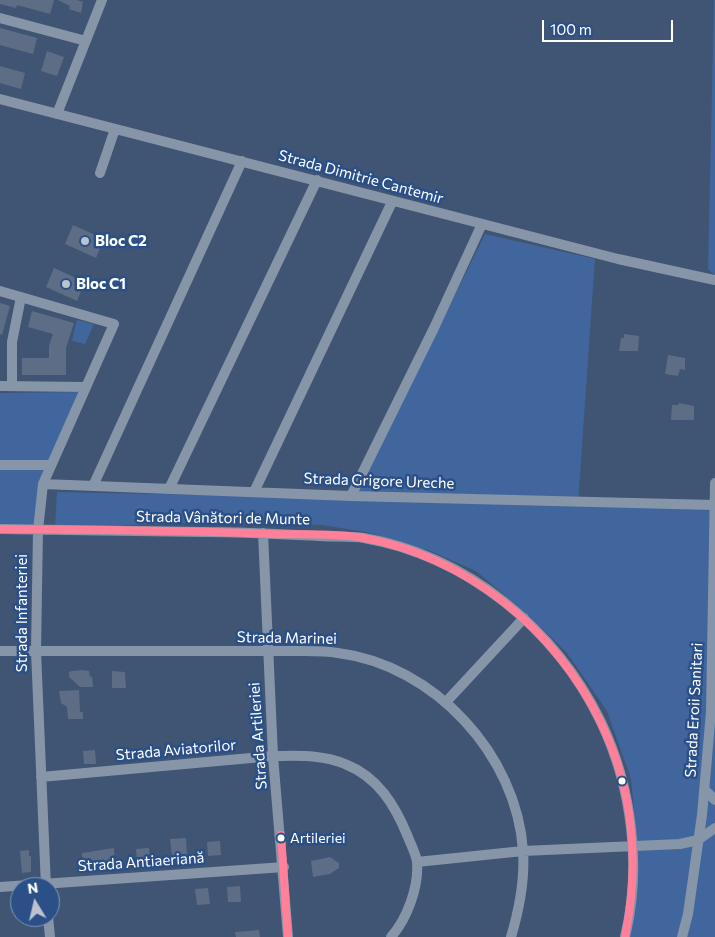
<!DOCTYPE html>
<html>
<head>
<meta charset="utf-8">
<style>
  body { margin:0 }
  #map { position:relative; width:715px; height:937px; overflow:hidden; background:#405473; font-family:Commissioner,sans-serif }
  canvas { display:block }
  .north { position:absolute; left:10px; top:877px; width:50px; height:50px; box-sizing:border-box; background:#2b5088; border:1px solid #8096b8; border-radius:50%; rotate:351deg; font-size:14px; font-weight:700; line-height:20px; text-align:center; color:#fff }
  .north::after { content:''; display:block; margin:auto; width:18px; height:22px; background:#bcc3ce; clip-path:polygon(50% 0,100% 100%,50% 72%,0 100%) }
  .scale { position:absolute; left:542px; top:20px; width:131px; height:22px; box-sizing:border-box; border:2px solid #fff; border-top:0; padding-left:6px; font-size:15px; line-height:18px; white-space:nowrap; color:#fff; -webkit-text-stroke:4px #2b5088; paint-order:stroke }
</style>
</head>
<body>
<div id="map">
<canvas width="715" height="937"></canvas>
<div class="north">N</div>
<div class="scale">100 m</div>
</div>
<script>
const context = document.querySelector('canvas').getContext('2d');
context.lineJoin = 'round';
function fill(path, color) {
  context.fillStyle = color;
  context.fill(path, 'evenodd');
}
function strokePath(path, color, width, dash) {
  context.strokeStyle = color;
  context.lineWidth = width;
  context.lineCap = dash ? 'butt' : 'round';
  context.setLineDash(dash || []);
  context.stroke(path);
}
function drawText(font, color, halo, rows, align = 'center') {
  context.font = font + ' Commissioner,sans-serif';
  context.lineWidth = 5;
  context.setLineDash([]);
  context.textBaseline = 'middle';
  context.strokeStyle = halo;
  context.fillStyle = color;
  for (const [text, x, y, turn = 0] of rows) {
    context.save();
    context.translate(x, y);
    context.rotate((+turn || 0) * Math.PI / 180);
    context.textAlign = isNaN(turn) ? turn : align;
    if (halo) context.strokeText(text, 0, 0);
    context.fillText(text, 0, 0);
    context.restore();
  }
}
const green = new Path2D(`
  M 714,0 L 715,0 L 715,275 L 708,269 Z
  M 485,234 L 595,259 L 578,504 L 715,504 L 715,937 L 627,937 L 637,840 L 631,779 L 607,711 L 567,653 L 528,615 L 476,571 L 430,551 L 366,532 L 322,525 L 179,523 L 55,528 L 57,492 L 355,498 Z
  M 77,320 L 94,324 L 85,344 L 72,341 Z
  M 82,392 L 38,486 L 34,529 L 0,528 L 0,393 Z`);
const building = new Path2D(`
  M 0,0 L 54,0 L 50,14 L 17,5 L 16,8 L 0,4 Z
  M 58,0 L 77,0 L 83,2 L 81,13 L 69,9 L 70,6 Z
  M 0,28 L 37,38 L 33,54 L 0,45 Z
  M 47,51 L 64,57 L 57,76 L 41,71 Z
  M 0,66 L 25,73 L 21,89 L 0,83 Z
  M 73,225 L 104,239 L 96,258 L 65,244 Z
  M 54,268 L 85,282 L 77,301 L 46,287 Z
  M 0,303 L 10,306 L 2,335 L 0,334 Z
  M 32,311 L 74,323 L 66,348 L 66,375 L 22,375 L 22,358 L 49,358 L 49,346 L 53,334 L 28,327 Z
  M 624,334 L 639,336 L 638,351 L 619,351 L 621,338 L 624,338 Z
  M 668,355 L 685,358 L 685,370 L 680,369 L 678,376 L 665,374 Z
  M 679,403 L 694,406 L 694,420 L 671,420 L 672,405 L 678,405 Z
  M 82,670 L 89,671 L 90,677 L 92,676 L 93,687 L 80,687 L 69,677 L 69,672 L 72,671 Z
  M 112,671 L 125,672 L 126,688 L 112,688 Z
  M 79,690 L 80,712 L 83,712 L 83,719 L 68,719 L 67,707 L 61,703 L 59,691 Z
  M 95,750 L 96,764 L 84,764 L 83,751 Z
  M 186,838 L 187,856 L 172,857 L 170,839 Z
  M 220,841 L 221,855 L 208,856 L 207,842 Z
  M 114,848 L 115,863 L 83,866 L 82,853 Z
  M 149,848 L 150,862 L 137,863 L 136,849 Z
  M 29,850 L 29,856 L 31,856 L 31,872 L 22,873 L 20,851 Z
  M 330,857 L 339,863 L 339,868 L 330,874 L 313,877 L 311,861 Z
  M 240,886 L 241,902 L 228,902 L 227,887 Z
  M 208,888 L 210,904 L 197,905 L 195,889 Z
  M 259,930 L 260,937 L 236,937 L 235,932 Z`);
const minor = new Path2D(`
  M 0,18 L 86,41
  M 0,99 L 618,259 L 715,280
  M 57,114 L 102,0
  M 100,173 L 115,129
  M 0,291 L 114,324 L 43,484 L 38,530 L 36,651 L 46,887
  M 0,386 L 86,387
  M 12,386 L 12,342 L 21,297
  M 0,465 L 51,465
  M 43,484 L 351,496 L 714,505
  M 93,486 L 242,161
  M 169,489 L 317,180
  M 254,492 L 392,202
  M 351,496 L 434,328 L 482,224
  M 0,529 C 68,530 135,531 203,532 C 242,532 280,534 319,536 C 334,537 350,536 364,538 C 467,556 556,629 601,722 C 632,787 642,867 625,937
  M 263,533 L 273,756 L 288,937
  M 0,651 L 304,651 C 315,651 327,651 338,653 C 434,665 517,755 523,851 C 525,879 519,910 511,937
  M 446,702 L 524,618
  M 41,777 L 273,756 C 297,756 322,754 345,764 C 378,777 395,805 408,837 C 411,845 416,854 417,862 C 419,887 407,919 391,937
  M 705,790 L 715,800
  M 417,862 L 523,851 L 680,844 L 698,840 L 715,828
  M 0,887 L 284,867
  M 48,917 L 50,937
  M 682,937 L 688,914 L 702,815 L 711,712 L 715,483`);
const bus1 = new Path2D(`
  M 0,529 C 90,530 180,530 270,534 C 299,535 336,533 364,538 C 504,564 618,688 631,830 C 635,866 632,901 625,937
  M 281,835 L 288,937`);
const markers = [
  [85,241,5,"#bcc3ce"],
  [66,284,5,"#bcc3ce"],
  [622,781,4.5,"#fff"],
  [281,838,4.5,"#fff"]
];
const busNames = [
  ["Artileriei",290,838]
];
const streetNames = [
  ["Strada Dimitrie Cantemir",361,177,15],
  ["Strada Grigore Ureche",379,481,2],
  ["Strada Vânători de Munte",223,518,1],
  ["Strada Infanteriei",22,613,-90],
  ["Strada Marinei",287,638,1],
  ["Strada Eroii Sanitari",694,710,-87],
  ["Strada Artileriei",258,736,-94],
  ["Strada Aviatorilor",176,750,-5],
  ["Strada Antiaeriană",141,862,-4]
];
const poiNames = [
  ["Bloc C2",95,241],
  ["Bloc C1",76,284]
];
fill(green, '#40669d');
fill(building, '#5d6d85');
strokePath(minor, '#8795a8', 10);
strokePath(bus1, '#ff8098', 8);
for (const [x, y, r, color] of markers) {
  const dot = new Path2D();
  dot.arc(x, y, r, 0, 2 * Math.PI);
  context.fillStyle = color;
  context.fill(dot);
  strokePath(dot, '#2b5088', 2);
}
drawText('14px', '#fff', '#2b5088', busNames, 'left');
drawText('15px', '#fff', '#2b5088', streetNames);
drawText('bold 15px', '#fff', '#2b5088', poiNames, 'left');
</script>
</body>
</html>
